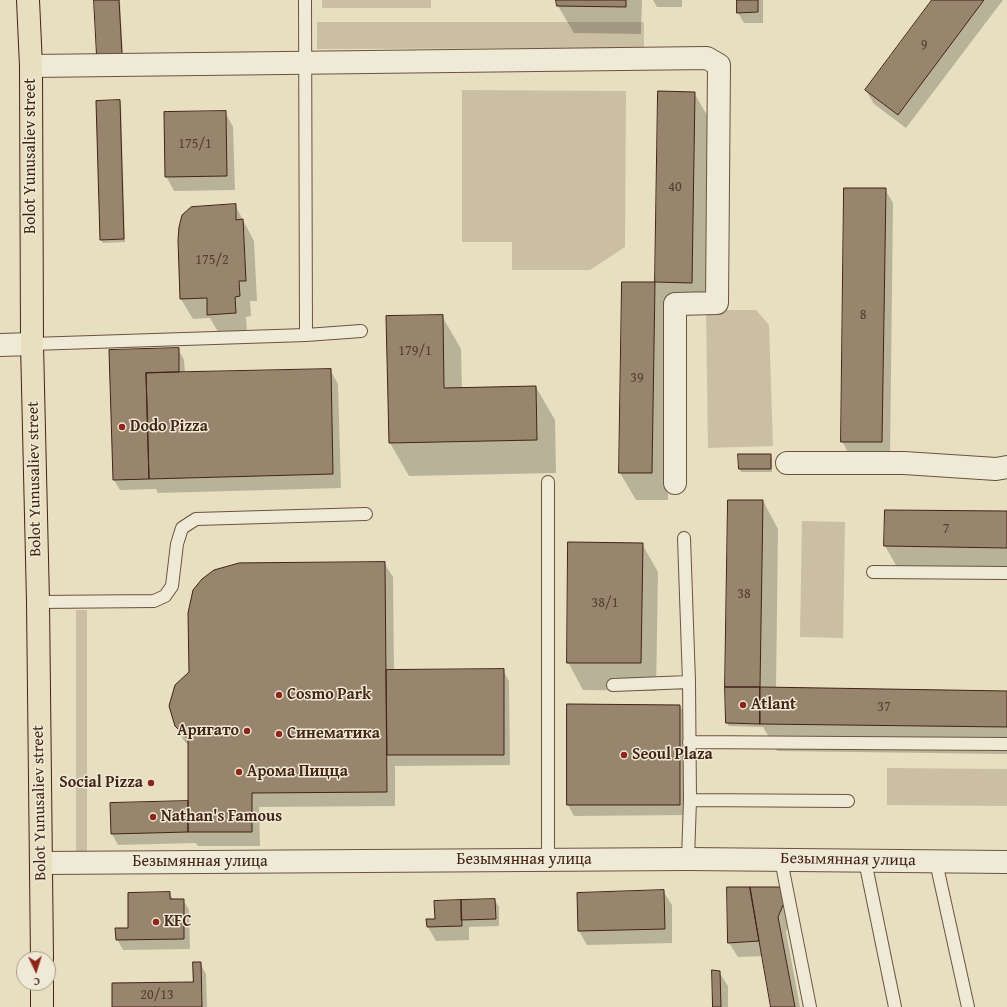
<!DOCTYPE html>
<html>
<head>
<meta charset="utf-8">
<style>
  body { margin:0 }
  #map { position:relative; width:1007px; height:1007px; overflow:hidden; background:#e7dfc0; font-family:"Gentium Book Plus",serif }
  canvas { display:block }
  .north { position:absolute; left:16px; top:951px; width:40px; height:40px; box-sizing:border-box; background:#efead6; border:1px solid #aa9a89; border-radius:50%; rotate:176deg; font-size:11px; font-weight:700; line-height:16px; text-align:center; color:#432316 }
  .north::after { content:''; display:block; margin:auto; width:14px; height:18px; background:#8f2418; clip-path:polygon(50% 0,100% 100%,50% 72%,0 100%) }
</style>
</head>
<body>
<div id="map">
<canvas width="1007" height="1007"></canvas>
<div class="north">С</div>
</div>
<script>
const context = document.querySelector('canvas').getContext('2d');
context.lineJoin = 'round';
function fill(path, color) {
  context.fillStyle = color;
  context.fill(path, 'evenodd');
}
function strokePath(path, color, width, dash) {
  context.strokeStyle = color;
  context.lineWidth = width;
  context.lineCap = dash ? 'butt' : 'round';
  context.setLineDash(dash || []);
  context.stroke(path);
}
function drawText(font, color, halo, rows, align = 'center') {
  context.font = font + ' "Gentium Book Plus",serif';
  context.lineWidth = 3;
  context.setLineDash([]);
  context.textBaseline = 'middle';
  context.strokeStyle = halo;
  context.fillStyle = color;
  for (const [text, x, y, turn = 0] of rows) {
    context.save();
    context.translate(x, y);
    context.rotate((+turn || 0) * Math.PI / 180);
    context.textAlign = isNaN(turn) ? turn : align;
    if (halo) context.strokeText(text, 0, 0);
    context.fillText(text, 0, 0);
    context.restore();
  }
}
const green = new Path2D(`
  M 322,0 L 431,0 L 431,8 L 322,8 Z
  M 317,22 L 644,22 L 644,48 L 317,49 Z
  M 462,90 L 626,91 L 625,247 L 590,270 L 512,270 L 512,242 L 462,242 Z
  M 706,310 L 756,310 L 769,325 L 773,446 L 708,448 Z
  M 802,521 L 845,522 L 843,638 L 800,637 Z
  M 76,610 L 87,610 L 87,851 L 76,851 Z
  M 887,768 L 1007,769 L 1007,806 L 887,805 Z`);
const shadow = new Path2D(`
  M 95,0 L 120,0 L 123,57 Z
  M 557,0 L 642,0 L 641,34 L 574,33 L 558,6 Z
  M 653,0 L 682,0 L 682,7 L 657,7 Z
  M 738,0 L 763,0 L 763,23 L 744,23 L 738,13 Z
  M 934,0 L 1003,0 L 906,128 L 874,104 L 866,90 Z
  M 659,92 L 694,93 L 710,120 L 707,310 L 671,311 L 668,500 L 636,500 L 620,473 L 623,283 L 657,283 Z
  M 119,101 L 121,104 L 125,242 L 103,243 L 101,239 Z
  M 225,112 L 233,127 L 235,190 L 174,191 L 166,176 Z
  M 885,189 L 893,203 L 890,456 L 850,456 L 842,441 Z
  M 235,205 L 254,241 L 257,301 L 250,301 L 251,316 L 246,317 L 247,334 L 220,335 L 210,318 L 193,319 L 181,299 Z
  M 442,316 L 461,349 L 462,389 L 536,387 L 555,420 L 556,473 L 409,476 L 390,443 Z
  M 178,349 L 184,360 L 185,373 L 330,370 L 338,384 L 341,488 L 158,493 L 156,489 L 120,490 L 114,480 L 110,351 Z
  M 770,455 L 772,458 L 772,472 L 741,472 L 740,469 Z
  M 763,501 L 778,529 L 776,689 L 1007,692 L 1007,754 L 777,751 L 763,727 L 729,726 L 727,723 Z
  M 886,511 L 1007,512 L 1007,568 L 897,567 L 885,546 Z
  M 642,544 L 658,572 L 656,691 L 583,690 L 568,662 Z
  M 384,563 L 393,577 L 394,671 L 503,670 L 509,681 L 510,765 L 395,766 L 395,806 L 259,807 L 260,846 L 198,846 L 196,843 L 118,845 L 112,834 L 189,805 L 189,745 L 184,741 L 176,726 Z
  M 680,706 L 686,716 L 686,815 L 574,816 L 568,805 Z
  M 728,888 L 779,888 L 791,918 L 786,932 L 800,1007 L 772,1007 L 763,956 L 738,957 L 729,943 Z
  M 663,891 L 672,905 L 672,943 L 587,945 L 579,931 L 578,894 Z
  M 169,893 L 174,900 L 183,900 L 189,910 L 190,949 L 123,950 L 117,939 Z
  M 495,900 L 499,907 L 499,926 L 469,927 L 469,940 L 436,941 L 428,927 L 427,920 L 436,920 Z
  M 200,963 L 206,974 L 207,1007 L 113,1007 L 194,983 Z
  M 719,972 L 728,986 L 728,1007 L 714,1007 Z`);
const building = new Path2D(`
  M 94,0 L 119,0 L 122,54 L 97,56 Z
  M 556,0 L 626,0 L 626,7 L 557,6 Z
  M 737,0 L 758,0 L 758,12 L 737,13 Z
  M 932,0 L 984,0 L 898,115 L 865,90 Z
  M 658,91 L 695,92 L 692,283 L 655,282 Z
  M 120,100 L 124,239 L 100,240 L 96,101 Z
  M 226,111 L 227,176 L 165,177 L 164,112 Z
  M 844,188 L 886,188 L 882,442 L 841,442 Z
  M 236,204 L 236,220 L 243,219 L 246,281 L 239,281 L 240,296 L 235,297 L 236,313 L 207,315 L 207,298 L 180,299 L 178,240 L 179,227 L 182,215 L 191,207 Z
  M 622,282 L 655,282 L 652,473 L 619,473 Z
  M 443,315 L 444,388 L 536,386 L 537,440 L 389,443 L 386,316 Z
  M 179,348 L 179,372 L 146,373 L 149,479 L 113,480 L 109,350 Z
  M 331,369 L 333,474 L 149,479 L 146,373 Z
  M 738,454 L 771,454 L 771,469 L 739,469 Z
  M 728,500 L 763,500 L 760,687 L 725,687 Z
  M 885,510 L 1007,511 L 1007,548 L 884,546 Z
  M 568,542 L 643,543 L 641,663 L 567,663 Z
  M 385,562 L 387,792 L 252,793 L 252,832 L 188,832 L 188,739 L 175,726 L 169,706 L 175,685 L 189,672 L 188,613 L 193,590 L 202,579 L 214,570 L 239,563 Z
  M 504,669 L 504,755 L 387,755 L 386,670 Z
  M 725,687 L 760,687 L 760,724 L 726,723 Z
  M 760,687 L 1007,691 L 1007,727 L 760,724 Z
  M 567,704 L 680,705 L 680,805 L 567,805 Z
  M 188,801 L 188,832 L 111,834 L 110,803 Z
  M 727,887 L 750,887 L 759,941 L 728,943 Z
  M 750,887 L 780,887 L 784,903 L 778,917 L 795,1007 L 771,1007 Z
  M 664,890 L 665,929 L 578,931 L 577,893 Z
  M 170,892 L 170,899 L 184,899 L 184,939 L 116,940 L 115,928 L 128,928 L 128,893 Z
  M 495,899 L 496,919 L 461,920 L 461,900 Z
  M 461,900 L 462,926 L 427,927 L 426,919 L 435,919 L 434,901 Z
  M 193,962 L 201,962 L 202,1007 L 112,1007 L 112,983 L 193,982 Z
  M 712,970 L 720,971 L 721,1007 L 713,1007 Z`);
const service = new Path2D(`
  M 305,0 L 306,335
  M 32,344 L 306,335 L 361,331
  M 684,538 L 689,682
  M 873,572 L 1007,573
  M 38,602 L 154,601 L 165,596 L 172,586 L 177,544 L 182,528 L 196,519 L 366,514
  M 613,685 L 689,682 L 690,800 L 688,859
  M 689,742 L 1007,744
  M 690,800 L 848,801
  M 548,860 L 548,482
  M 781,860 L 810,1007
  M 865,861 L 895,1007
  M 936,862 L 968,1007`);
const minor = new Path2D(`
  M 31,66 L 707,58 L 719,65 L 717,303 L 675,304 L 675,483
  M 0,345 L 32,344
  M 787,463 L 904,463 L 996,469 L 1007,467
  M 41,863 L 688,859 L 1007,862`);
const primary = new Path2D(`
  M 28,0 L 31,66 L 32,344 L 38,602 L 42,959
  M 42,983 L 42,1007`);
const markers = [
  [122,427,4,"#8f2418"],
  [279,695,4,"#8f2418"],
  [743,705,4,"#8f2418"],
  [247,731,4,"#8f2418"],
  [279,734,4,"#8f2418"],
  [624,755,4,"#8f2418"],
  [239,772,4,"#8f2418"],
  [151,783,4,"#8f2418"],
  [153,817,4,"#8f2418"],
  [156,922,4,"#8f2418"]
];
const numberNames = [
  ["9",924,45],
  ["175/1",195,144],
  ["40",675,187],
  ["175/2",212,260],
  ["8",863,315],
  ["179/1",415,351],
  ["39",637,378],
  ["7",946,529],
  ["38",744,594],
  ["38/1",605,603],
  ["37",884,707],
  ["20/13",157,995]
];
const streetNames = [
  ["Bolot Yunusaliev street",31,156,-90],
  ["Bolot Yunusaliev street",35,479,-91],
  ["Bolot Yunusaliev street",40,803,-91],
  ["Безымянная улица",524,860],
  ["Безымянная улица",848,860,1],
  ["Безымянная улица",200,862]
];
const poiNames = [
  ["Dodo Pizza",130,427],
  ["Cosmo Park",287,695],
  ["Atlant",751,705],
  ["Аригато",239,731,"right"],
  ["Синематика",287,734],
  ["Seoul Plaza",632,755],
  ["Арома Пицца",247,772],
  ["Social Pizza",143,783,"right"],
  ["Nathan's Famous",161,817],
  ["KFC",164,922]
];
fill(green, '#cbbfa3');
fill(shadow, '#0003');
fill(building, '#98856e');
strokePath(building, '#432316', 1);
strokePath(service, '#6c5240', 14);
strokePath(minor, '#6c5240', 24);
strokePath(primary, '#432316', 24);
strokePath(service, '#efead6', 12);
strokePath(minor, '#efead6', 22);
strokePath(primary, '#e7dfc0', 22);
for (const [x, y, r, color] of markers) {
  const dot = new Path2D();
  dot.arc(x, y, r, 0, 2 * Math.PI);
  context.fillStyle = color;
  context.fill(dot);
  strokePath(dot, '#efead6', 1.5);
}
drawText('14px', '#583c2c', null, numberNames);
drawText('16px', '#432316', '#efead6', streetNames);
drawText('bold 16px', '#432316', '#efead6', poiNames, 'left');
</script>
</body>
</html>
